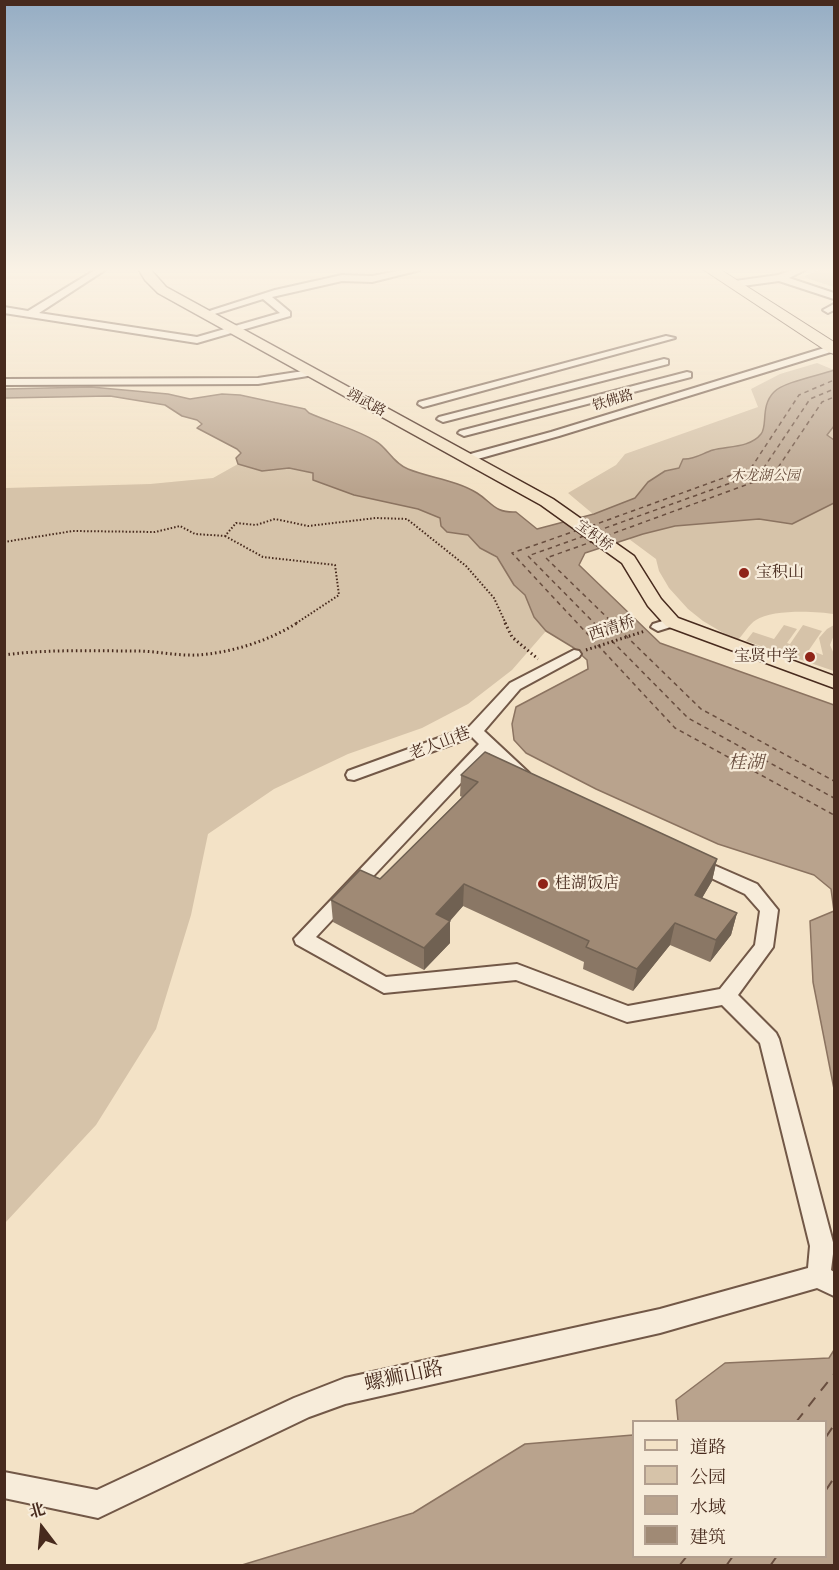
<!DOCTYPE html>
<html>
<head>
<meta charset="utf-8">
<style>
  body { margin:0 }
  #map { position:relative; width:839px; height:1570px; overflow:hidden; background:#f3e2c6; font-family:"IM FELL French Canon","Noto Serif SC",serif }
  canvas { display:block }
  .frame { position:absolute; inset:0; border:6px solid #472a1d; pointer-events:none }
  .legend { position:absolute; left:632px; top:1420px; width:195px; height:138px; box-sizing:border-box; background:#f7ecda; border:2px solid #b19e8e; margin:0; padding:8px 10px; list-style:none; font-size:18px; color:#472a1d }
  .legend li { display:flex; align-items:center; gap:12px; height:30px }
  .legend b { width:30px; border:2px solid #b19e8e }
  .north { position:absolute; left:12px; top:1498px; width:60px; height:60px; -webkit-text-stroke:4px #f7ecda; paint-order:stroke; rotate:344deg; font-size:16px; font-weight:700; line-height:24px; text-align:center; color:#472a1d }
  .north::after { content:''; display:block; margin:auto; width:21px; height:27px; background:#472a1d; clip-path:polygon(50% 0,100% 100%,50% 72%,0 100%) }
</style>
</head>
<body>
<div id="map">
<canvas width="839" height="1570"></canvas>
<div class="frame"></div>
<ul class="legend">
<li><b style="height:8px;background:#f3e2c6"></b>道路</li>
<li><b style="height:16px;background:#d6c3a9"></b>公园</li>
<li><b style="height:16px;background:#b9a38d"></b>水域</li>
<li><b style="height:16px;background:#a08a75"></b>建筑</li>
</ul>
<div class="north">北</div>
</div>
<script>
const context = document.querySelector('canvas').getContext('2d');
context.lineJoin = 'round';
function fill(path, color) {
  context.fillStyle = color;
  context.fill(path, 'evenodd');
}
function strokePath(path, color, width, dash) {
  context.strokeStyle = color;
  context.lineWidth = width;
  context.lineCap = dash ? 'butt' : 'round';
  context.setLineDash(dash || []);
  context.stroke(path);
}
function drawText(font, color, halo, rows, align = 'center') {
  context.font = font + ' "IM FELL French Canon","Noto Serif SC",serif';
  context.lineWidth = 4.5;
  context.setLineDash([]);
  context.textBaseline = 'middle';
  context.strokeStyle = halo;
  context.fillStyle = color;
  for (const [text, x, y, turn = 0] of rows) {
    context.save();
    context.translate(x, y);
    context.rotate((+turn || 0) * Math.PI / 180);
    context.textAlign = isNaN(turn) ? turn : align;
    if (halo) context.strokeText(text, 0, 0);
    context.fillText(text, 0, 0);
    context.restore();
  }
}
const green = new Path2D(`
  M 819,270 L 834,270 L 834,287 L 803,277 Z
  M 817,363 L 834,370 L 834,614 C 817,611 771,609 756,620 C 749,624 743,635 737,641 L 703,621 L 688,609 L 669,588 L 659,571 L 656,559 L 629,539 L 585,553 L 552,527 L 593,514 L 568,493 L 616,465 L 625,454 L 758,407 L 751,389 L 780,374 Z
  M 238,464 L 262,471 L 289,468 L 313,473 L 354,495 L 418,509 L 441,518 L 447,532 L 468,535 L 480,548 L 497,558 L 514,585 L 525,595 L 534,617 L 546,631 L 512,670 L 468,704 L 422,728 L 348,754 L 274,789 L 208,834 L 191,915 L 156,1029 L 96,1125 L 5,1223 L 5,488 L 150,484 L 213,478 Z
  M 784,625 L 797,629 L 787,643 L 790,644 L 803,625 L 822,631 L 809,650 L 823,655 L 819,638 L 827,629 L 834,625 L 834,635 L 830,645 L 834,654 L 834,671 L 746,641 L 753,632 L 774,639 Z`);
const water = new Path2D(`
  M 834,370 L 834,426 L 827,435 L 834,440 L 834,503 L 792,524 L 759,519 L 675,526 L 643,534 L 585,553 L 579,565 L 660,643 L 834,705 L 834,1089 L 813,982 L 810,921 L 834,911 L 831,889 L 814,875 L 718,844 L 596,789 L 526,753 L 514,740 L 512,724 L 516,707 L 588,669 L 587,660 L 574,648 L 546,631 L 534,617 L 525,595 L 514,585 L 497,557 L 480,548 L 468,535 L 447,532 L 441,526 L 440,518 L 418,509 L 354,495 L 313,480 L 313,473 L 289,468 L 262,471 L 238,464 L 236,458 L 241,453 L 237,449 L 197,428 L 202,424 L 197,420 L 182,416 L 165,405 L 110,396 L 5,398 L 4,389 L 91,387 L 168,394 L 190,399 L 222,394 L 240,395 L 305,409 L 309,413 C 331,423 357,429 377,442 C 387,448 394,464 408,469 C 430,478 456,480 477,493 C 493,503 494,513 516,512 L 537,529 L 594,514 L 635,498 L 648,482 L 665,471 L 679,468 L 683,459 C 694,460 703,453 713,450 C 728,446 750,448 761,434 C 768,426 760,406 774,392 C 783,382 821,375 834,370 Z
  M 834,1350 L 834,1565 L 242,1565 L 413,1513 L 525,1444 L 633,1435 L 634,1556 L 826,1556 L 826,1422 L 678,1421 L 676,1400 L 725,1363 L 829,1358 Z`);
const ferryFar1 = new Path2D(`
  M 591,526 L 751,468 L 799,395 L 834,380
  M 578,530 L 512,553 L 675,728 L 834,815
  M 597,531 L 761,472 L 810,399 L 834,389
  M 584,536 L 528,556 L 688,718 L 834,798
  M 606,536 L 773,475 L 822,402 L 834,397
  M 594,541 L 546,558 L 701,709 L 834,781`);
const ferry = new Path2D(`
  M 796,1422 L 834,1374
  M 826,1437 L 834,1425
  M 826,1490 L 834,1478
  M 679,1566 L 687,1556
  M 726,1566 L 733,1556
  M 770,1566 L 777,1556`);
const pathFar1 = new Path2D(`
  M 225,536 L 263,557 L 335,565 L 339,595 L 295,624
  M 4,542 L 73,531 L 155,532 L 180,526 L 195,534 L 225,536 L 236,523 L 256,525 L 275,519 L 308,526 L 376,518 L 407,519 L 466,566 L 494,598 L 506,624`);
const path = new Path2D(`
  M 505,623 L 512,637 L 538,659
  M 586,650 L 645,631
  M 4,655 C 48,649 93,651 137,651 C 157,651 177,656 197,655 C 230,653 269,641 297,623`);
const minor = new Path2D(`
  M 95,270 L 105,270 L 39,313 L 197,337 L 280,313 L 263,299 L 205,317 L 200,314 L 275,290 L 342,275 L 372,276 L 403,270 L 420,270 L 372,282 L 342,281 L 272,297 L 290,312 L 290,316 L 197,343 L 4,313 L 4,307 L 28,311 Z
  M 793,270 L 805,270 L 789,278 L 834,293 L 834,299 L 779,281 L 735,287 L 730,284 L 735,281 L 778,275 Z
  M 834,304 L 834,310 L 828,313 L 823,310 Z
  M 666,336 L 675,338 L 427,406 L 423,407 L 418,404 L 419,402 Z
  M 834,345 L 834,351 L 559,436 L 467,462 L 461,458 L 463,456 L 551,432 Z
  M 664,359 L 668,360 L 668,364 L 443,422 L 437,419 L 439,417 Z
  M 310,370 L 315,373 L 314,375 L 258,384 L 4,385 L 4,379 L 258,378 Z
  M 687,372 L 691,373 L 691,377 L 464,436 L 458,433 L 460,431 Z
  M 672,618 L 679,622 L 677,625 L 658,631 L 651,627 L 653,624 Z
  M 574,650 L 579,651 L 581,654 L 579,657 L 520,689 L 484,731 L 529,773 L 531,777 L 529,781 L 517,781 L 489,753 L 316,937 L 386,977 L 517,964 L 628,1006 L 720,989 L 755,945 L 760,911 L 745,894 L 690,868 L 687,864 L 690,860 L 696,858 L 702,860 L 757,884 L 778,910 L 773,947 L 738,995 L 776,1033 L 779,1039 L 834,1246 L 831,1270 L 834,1272 L 834,1296 L 817,1288 L 660,1333 L 345,1404 L 309,1417 L 98,1518 L 4,1498 L 4,1472 L 97,1490 L 294,1398 L 345,1378 L 660,1309 L 808,1268 L 810,1246 L 760,1043 L 722,1005 L 627,1022 L 516,980 L 384,993 L 296,944 L 294,939 L 479,744 L 472,737 L 354,780 L 348,779 L 346,775 L 348,771 L 469,727 L 510,683 Z`);
const major = new Path2D(`
  M 139,270 L 151,270 L 166,287 L 553,499 L 634,556 L 661,599 L 678,618 L 834,676 L 834,688 L 666,626 L 648,606 L 622,563 L 541,505 L 158,293 L 145,280 Z`);
const highway = new Path2D(`
  M 704,270 L 721,270 L 834,342 L 834,354 L 828,352 Z`);
const wall = new Path2D(`
  M 461,775 L 717,859 L 712,881 L 702,898 L 737,913 L 731,935 L 710,962 L 670,945 L 633,991 L 583,969 L 584,962 L 463,906 L 449,921 L 450,943 L 424,970 L 333,922 L 331,900 L 380,879 L 462,797 L 460,796 Z`);
const shadedWall = new Path2D(`
  M 717,859 L 712,881 L 691,917 L 695,895 Z
  M 464,884 L 463,906 L 438,935 L 450,921 L 450,943 L 424,970 L 424,948 L 436,914 Z
  M 737,913 L 731,935 L 710,962 L 716,940 Z
  M 675,923 L 670,945 L 633,991 L 637,969 Z`);
const building = new Path2D(`
  M 485,752 L 717,859 L 695,895 L 737,913 L 716,940 L 675,923 L 637,969 L 586,947 L 589,941 L 464,884 L 436,914 L 450,921 L 424,948 L 331,900 L 360,870 L 380,879 L 478,782 L 461,775 Z`);
const markers = [
  [744,573,6,"#8f2418"],
  [810,657,6,"#8f2418"],
  [543,884,6,"#8f2418"]
];
const farStreetnames = [
  ["铁佛路",613,401,-17],
  ["翊武路",366,403,29],
  ["宝积桥",594,536,36]
];
const farParknames = [
  ["木龙湖公园",765,477]
];
const poiNames = [
  ["宝积山",756,573],
  ["宝贤中学",798,657,"right"],
  ["桂湖饭店",555,884]
];
const streetNames = [
  ["西清桥",612,629,-18],
  ["老人山巷",440,744,-21]
];
const waterNames = [
  ["桂湖",746,764]
];
const nearStreetnames = [
  ["螺狮山路",404,1377,-12]
];
fill(green, '#d6c3a9');
fill(water, '#b9a38d');
strokePath(water, '#8b7360', 1.5);
strokePath(ferryFar1, '#694e3f', 1.5, [4.5, 4]);
strokePath(ferry, '#694e3f', 2, [11, 9]);
strokePath(minor, '#725847', 4);
strokePath(major, '#472a1d', 3);
strokePath(highway, '#472a1d', 2);
strokePath(pathFar1, '#472a1d', 2, [1.5, 2]);
strokePath(path, '#472a1d', 3, [1.5, 3]);
fill(minor, '#f7ecda');
fill(major, '#f3e2c6');
fill(highway, '#f3e2c6');
fill(wall, '#8a7765');
fill(shadedWall, '#706152');
fill(building, '#a08a75');
strokePath(building, '#706152', 1.5);
const sky = context.createLinearGradient(0, 0, 0, 490);
sky.addColorStop(0, '#95adc4');
sky.addColorStop(0.55, '#faf2e5');
sky.addColorStop(1, '#faf2e500');
context.fillStyle = sky;
context.fillRect(0, 0, 839, 490);
for (const [x, y, r, color] of markers) {
  const dot = new Path2D();
  dot.arc(x, y, r, 0, 2 * Math.PI);
  context.fillStyle = color;
  context.fill(dot);
  strokePath(dot, '#f7ecda', 2);
}
drawText('14px', '#472a1d', '#f7ecda', farStreetnames);
drawText('italic 14px', '#644939', '#f7ecda', farParknames);
drawText('16px', '#472a1d', '#f7ecda', poiNames, 'left');
drawText('16px', '#472a1d', '#f7ecda', streetNames);
drawText('italic 18px', '#694e3f', '#f7ecda', waterNames);
drawText('20px', '#472a1d', '#f7ecda', nearStreetnames);
</script>
</body>
</html>
